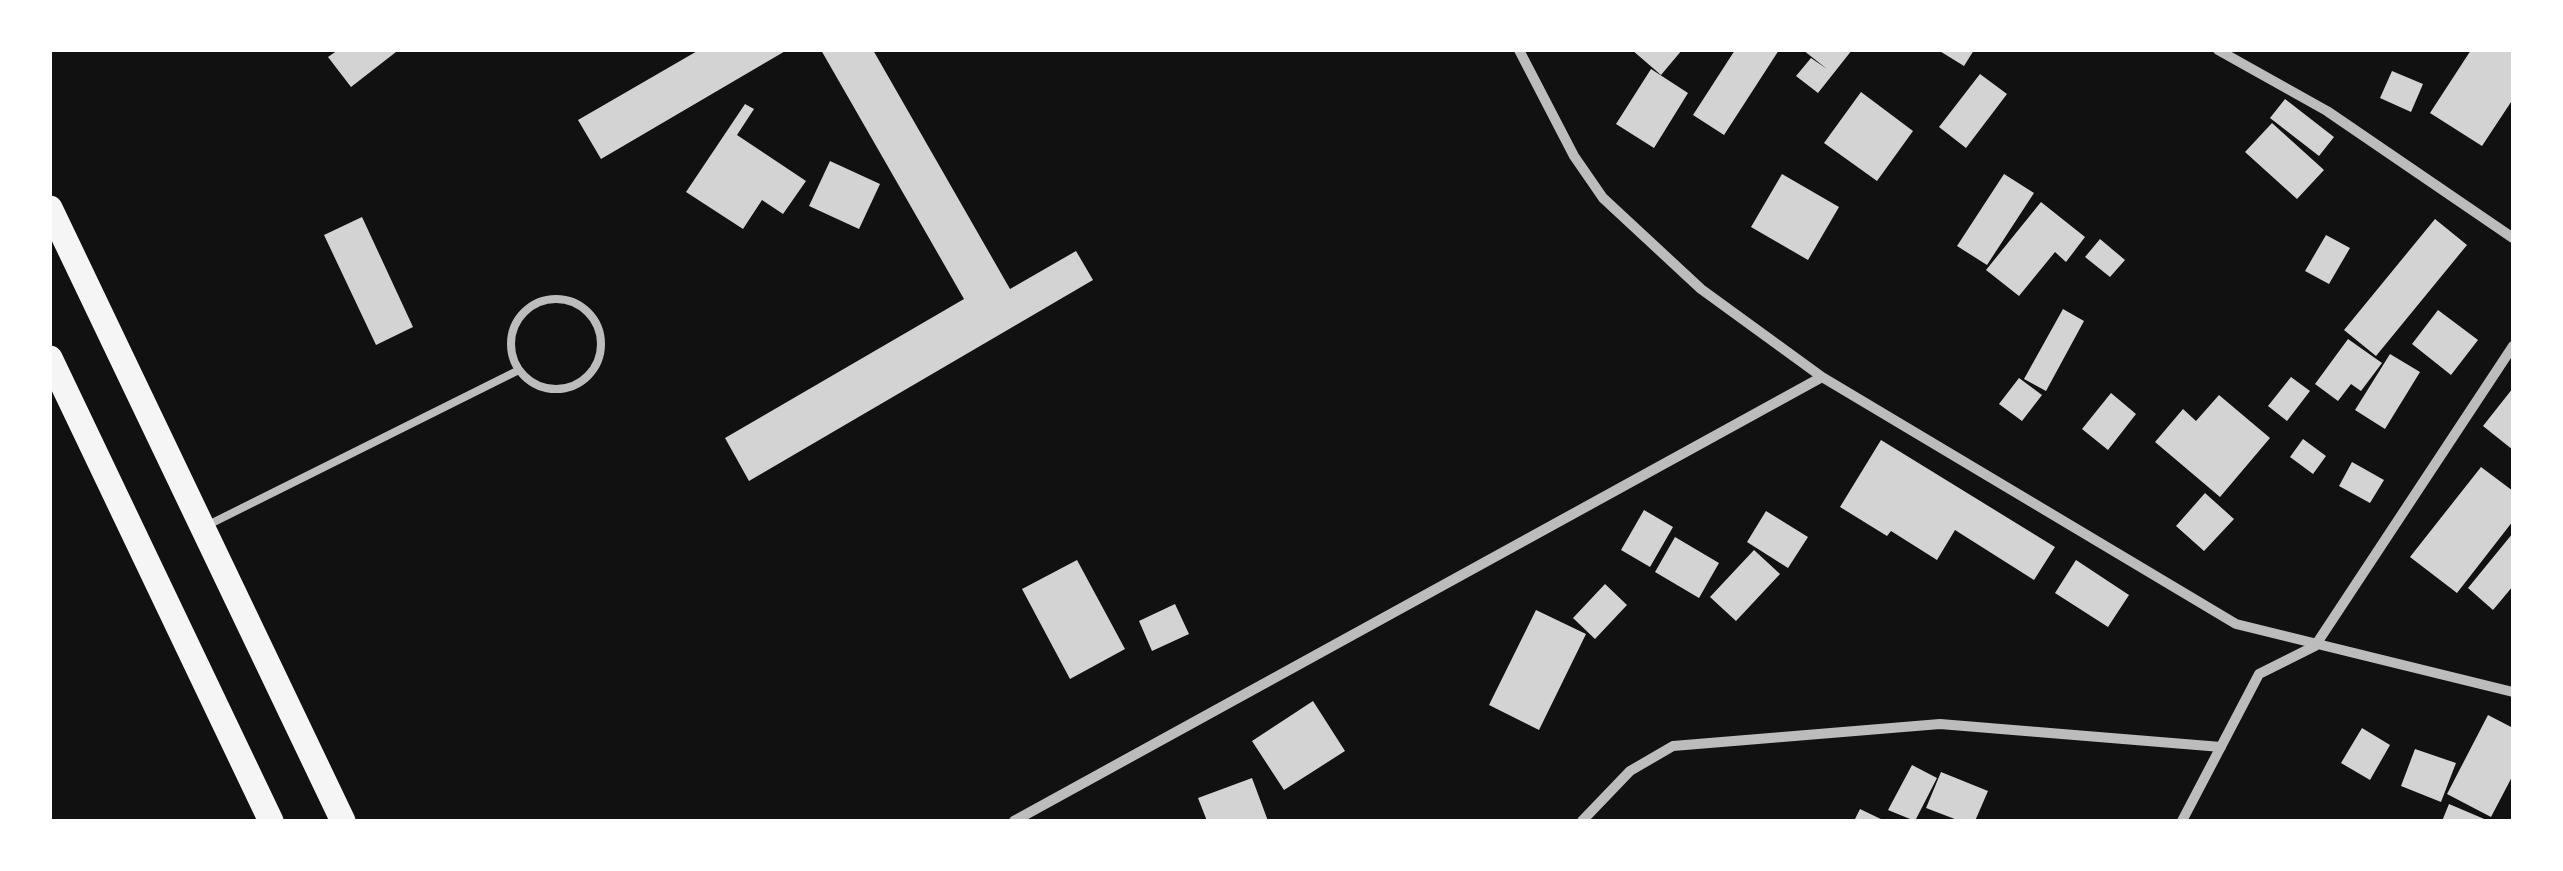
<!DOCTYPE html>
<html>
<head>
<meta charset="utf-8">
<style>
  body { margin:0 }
  #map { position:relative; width:2563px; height:871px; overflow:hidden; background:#111; font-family:"Open Sans",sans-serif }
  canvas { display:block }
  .frame { position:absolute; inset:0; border:52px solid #fff; pointer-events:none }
</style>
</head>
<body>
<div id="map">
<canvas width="2563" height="871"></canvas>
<div class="frame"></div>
</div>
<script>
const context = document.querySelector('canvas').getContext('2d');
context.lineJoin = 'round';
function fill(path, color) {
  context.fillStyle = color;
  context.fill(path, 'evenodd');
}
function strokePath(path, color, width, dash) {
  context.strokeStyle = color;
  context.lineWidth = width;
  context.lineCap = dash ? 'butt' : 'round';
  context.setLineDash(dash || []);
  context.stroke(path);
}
const building = new Path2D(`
  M 338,50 L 394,50 L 396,52 L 351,87 L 328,57 Z
  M 699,50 L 787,50 L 601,159 L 578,120 Z
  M 821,50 L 873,50 L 1010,289 L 1076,251 L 1093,280 L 749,481 L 725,438 L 964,299 Z
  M 1632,50 L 1682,50 L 1661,75 Z
  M 1735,50 L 1779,50 L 1724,135 L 1693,115 Z
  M 1803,50 L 1852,50 L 1818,93 L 1796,76 L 1811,58 L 1827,69 Z
  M 1938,50 L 1974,50 L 1964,66 Z
  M 2471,50 L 2513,50 L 2513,99 L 2482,146 L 2430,113 Z
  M 1651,69 L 1688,93 L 1654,148 L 1616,124 Z
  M 2392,71 L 2423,84 L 2411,112 L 2380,98 Z
  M 1980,74 L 2007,94 L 1966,148 L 1939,127 Z
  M 1861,92 L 1913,131 L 1877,181 L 1824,143 Z
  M 2285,99 L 2334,137 L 2319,156 L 2270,118 Z
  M 745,104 L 754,109 L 737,135 L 806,181 L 783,214 L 762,200 L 743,229 L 686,192 Z
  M 2272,123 L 2324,170 L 2297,199 L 2245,152 Z
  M 830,161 L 880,184 L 859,229 L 809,206 Z
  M 1782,174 L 1839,207 L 1808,260 L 1751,227 Z
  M 2004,174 L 2034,193 L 1987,265 L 1957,246 Z
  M 2041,202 L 2085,237 L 2066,262 L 2055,252 L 2019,296 L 1986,270 Z
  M 362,217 L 413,327 L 376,345 L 324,235 Z
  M 2435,219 L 2467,245 L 2376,356 L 2344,330 Z
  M 2326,235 L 2350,248 L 2329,284 L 2305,271 Z
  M 2100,239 L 2125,260 L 2110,277 L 2085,257 Z
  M 2063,309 L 2084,321 L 2046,391 L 2024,379 Z
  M 2438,310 L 2478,340 L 2451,375 L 2412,344 Z
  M 2348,339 L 2382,363 L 2361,391 L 2351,384 L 2338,401 L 2315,384 Z
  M 2390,354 L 2420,372 L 2385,429 L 2355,410 Z
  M 2291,377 L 2310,391 L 2287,421 L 2268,406 Z
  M 2019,378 L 2042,395 L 2022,421 L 1999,404 Z
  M 2513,388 L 2513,450 L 2483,426 Z
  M 2111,393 L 2136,414 L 2108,450 L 2082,429 Z
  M 2219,395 L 2270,438 L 2220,497 L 2155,442 L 2183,409 L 2196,421 Z
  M 2303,439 L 2326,456 L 2313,474 L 2290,457 Z
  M 1881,440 L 2055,547 L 2034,580 L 1955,530 L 1937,560 L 1891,531 L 1887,536 L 1840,507 Z
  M 2352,462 L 2384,480 L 2370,503 L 2339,486 Z
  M 2481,467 L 2513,491 L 2513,521 L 2457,593 L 2410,557 Z
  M 2205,493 L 2234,519 L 2204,551 L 2176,526 Z
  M 1644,510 L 1673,527 L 1650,567 L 1621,550 Z
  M 1766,511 L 1808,537 L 1788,568 L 1747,542 Z
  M 2513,533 L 2513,586 L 2493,610 L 2468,588 Z
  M 1675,537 L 1719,563 L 1699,598 L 1655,572 Z
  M 1754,550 L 1780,574 L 1736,621 L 1710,597 Z
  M 1077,560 L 1125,649 L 1070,679 L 1022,589 Z
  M 2076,560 L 2129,595 L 2108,627 L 2055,593 Z
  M 1605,584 L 1627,605 L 1595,639 L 1573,618 Z
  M 1175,604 L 1189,634 L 1152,651 L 1139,621 Z
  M 1536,610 L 1586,634 L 1539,730 L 1489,705 Z
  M 1313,701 L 1345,751 L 1284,790 L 1252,741 Z
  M 2488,715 L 2513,728 L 2513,775 L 2491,817 L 2447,794 Z
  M 2362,728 L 2390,745 L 2370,780 L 2341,763 Z
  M 2415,749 L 2456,763 L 2441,802 L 2401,786 Z
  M 1912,765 L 1937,778 L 1915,821 L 1888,810 Z
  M 1941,772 L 1988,791 L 1975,821 L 1960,821 L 1926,808 Z
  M 1252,778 L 1268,821 L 1207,821 L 1198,798 Z
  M 2449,804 L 2489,821 L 2442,821 Z
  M 1860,809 L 1885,821 L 1854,821 Z`);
const service = new Path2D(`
  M511 344a45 45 0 1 1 90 0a45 45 0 1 1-90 0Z
  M 208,525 L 517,371`);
const minor = new Path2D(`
  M 1519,50 L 1574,156 L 1603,198 L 1701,289 L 1822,377 L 2236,624 L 2513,692
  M 2218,50 L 2327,111 L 2513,238
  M 1014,821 L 1822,377
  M 1582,821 L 1630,771 L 1673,746 L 1940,724 L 2221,747
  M 2182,821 L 2259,674 L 2315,646 L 2513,346`);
const primary = new Path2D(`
  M 50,208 L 343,821
  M 50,358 L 271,821`);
fill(building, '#d3d3d3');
strokePath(service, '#bcbcbc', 8);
strokePath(minor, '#bcbcbc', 10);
strokePath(primary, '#f5f5f5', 25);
</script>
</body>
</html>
